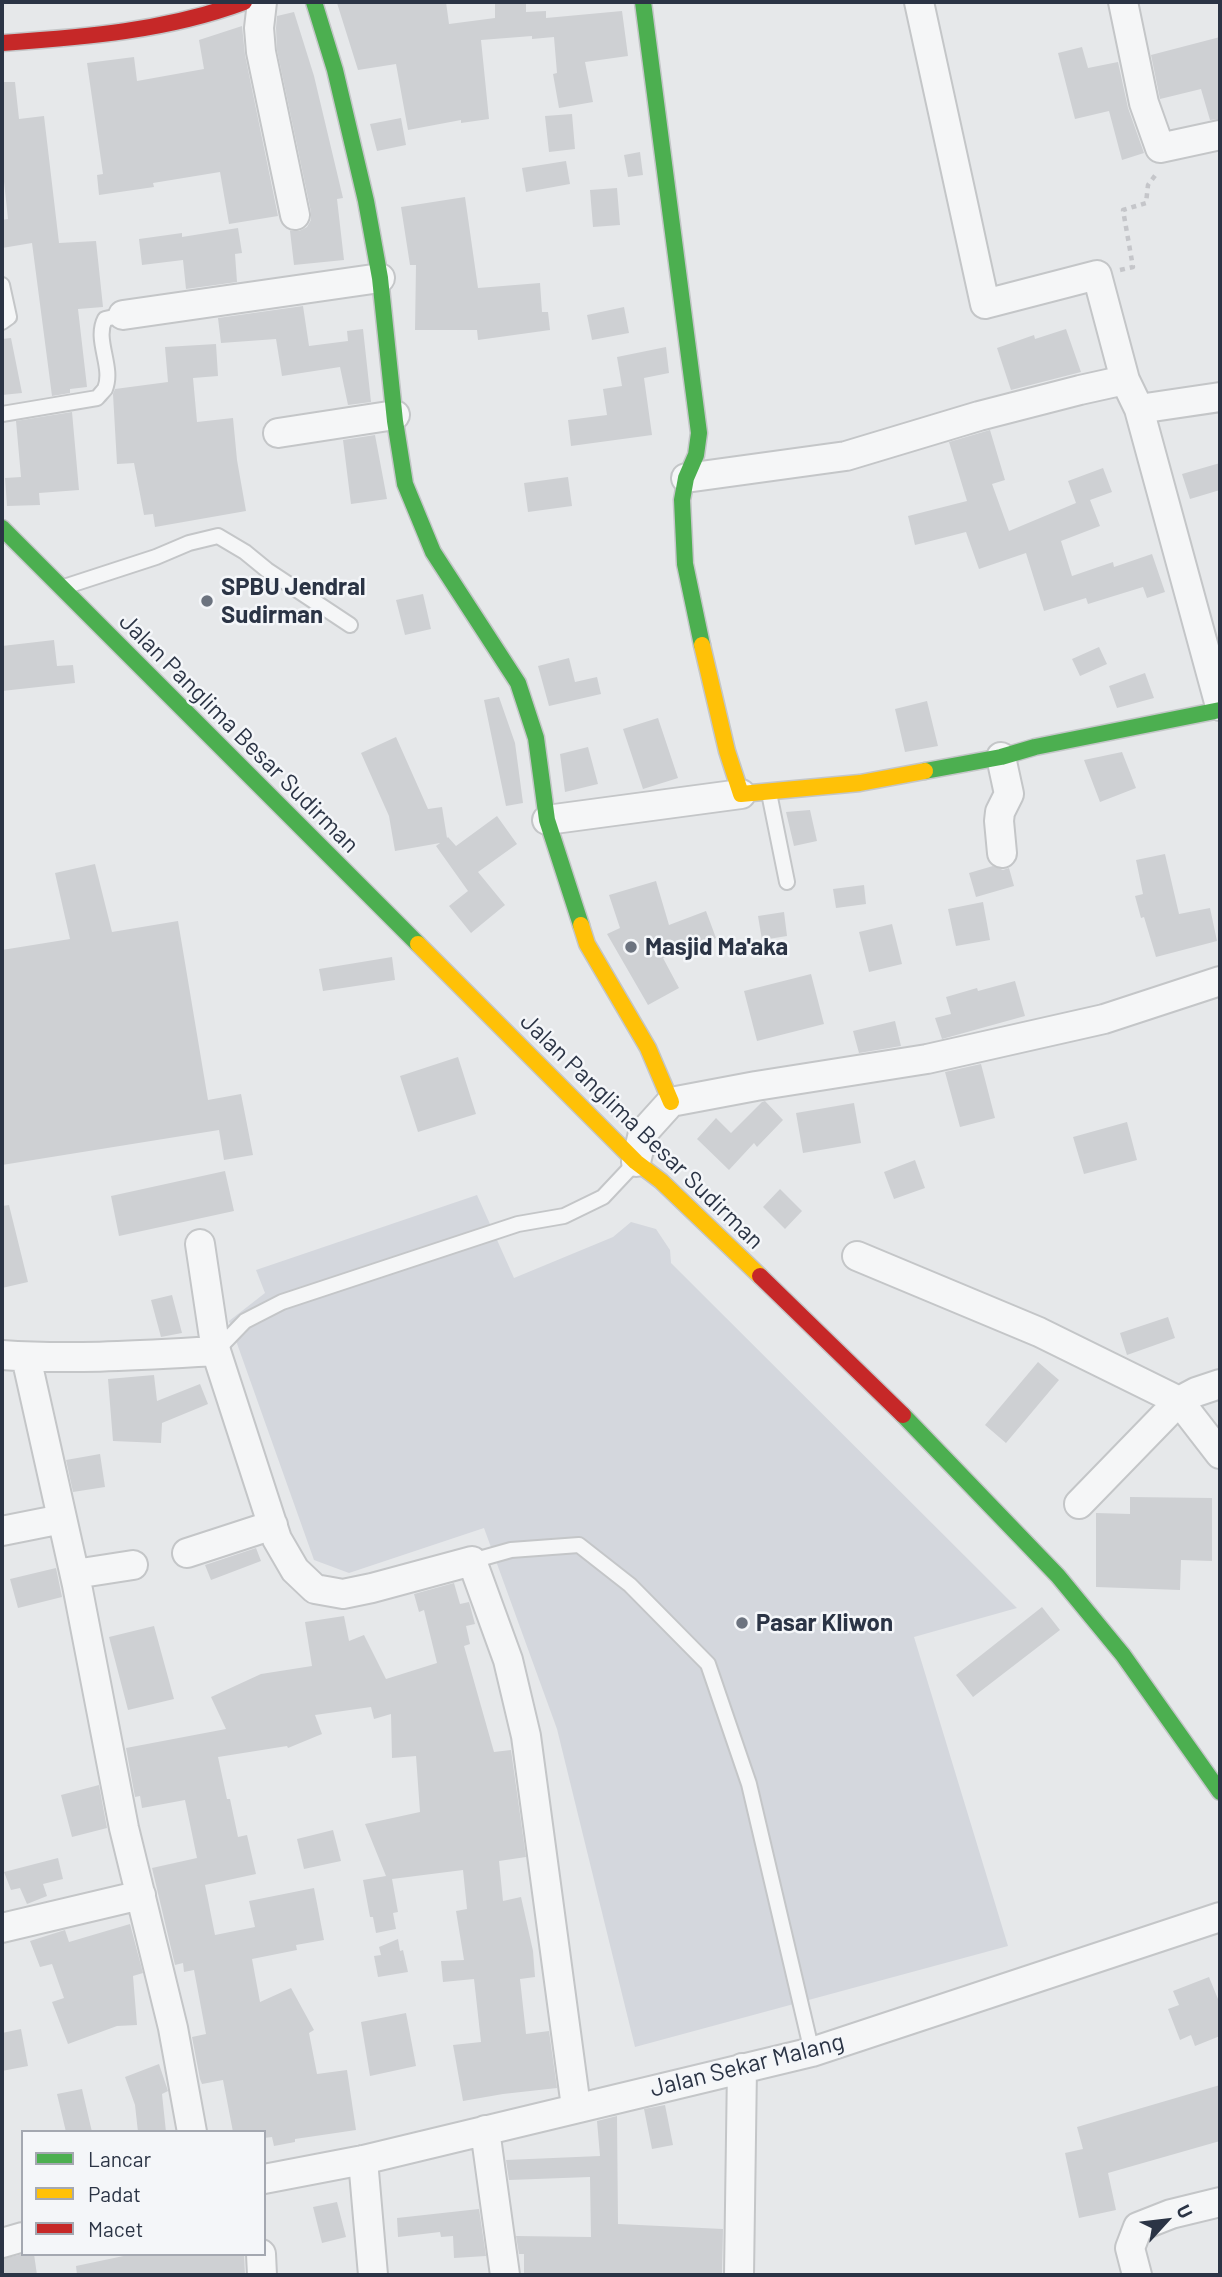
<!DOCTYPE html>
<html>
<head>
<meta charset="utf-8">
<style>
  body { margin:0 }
  #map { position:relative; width:1222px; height:2277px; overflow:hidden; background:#e6e8ea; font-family:Barlow,sans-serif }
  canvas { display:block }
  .frame { position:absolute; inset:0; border:4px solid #2b3445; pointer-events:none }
  .legend { position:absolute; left:21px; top:2130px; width:245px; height:126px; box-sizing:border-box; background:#f4f6f9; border:2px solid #a4a8b1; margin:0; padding:9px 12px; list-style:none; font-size:21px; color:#2b3445 }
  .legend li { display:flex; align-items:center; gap:14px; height:35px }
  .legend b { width:35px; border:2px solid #a4a8b1 }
  .north { position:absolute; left:1131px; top:2186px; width:70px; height:70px; -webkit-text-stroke:5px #f4f6f9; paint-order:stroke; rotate:63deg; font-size:19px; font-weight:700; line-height:28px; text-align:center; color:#2b3445 }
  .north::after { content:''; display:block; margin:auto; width:24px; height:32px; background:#2b3445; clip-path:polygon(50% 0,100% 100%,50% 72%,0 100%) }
</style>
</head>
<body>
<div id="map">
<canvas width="1222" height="2277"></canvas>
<div class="frame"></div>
<ul class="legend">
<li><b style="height:9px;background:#4caf50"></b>Lancar</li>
<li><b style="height:9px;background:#ffc107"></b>Padat</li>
<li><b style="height:9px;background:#c62828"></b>Macet</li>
</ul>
<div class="north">U</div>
</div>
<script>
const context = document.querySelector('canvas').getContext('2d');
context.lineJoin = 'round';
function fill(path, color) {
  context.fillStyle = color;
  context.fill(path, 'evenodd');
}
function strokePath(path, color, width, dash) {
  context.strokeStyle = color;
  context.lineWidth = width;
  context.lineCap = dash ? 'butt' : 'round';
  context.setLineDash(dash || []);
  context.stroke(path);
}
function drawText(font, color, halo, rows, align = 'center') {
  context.font = font + ' Barlow,sans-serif';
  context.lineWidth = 5;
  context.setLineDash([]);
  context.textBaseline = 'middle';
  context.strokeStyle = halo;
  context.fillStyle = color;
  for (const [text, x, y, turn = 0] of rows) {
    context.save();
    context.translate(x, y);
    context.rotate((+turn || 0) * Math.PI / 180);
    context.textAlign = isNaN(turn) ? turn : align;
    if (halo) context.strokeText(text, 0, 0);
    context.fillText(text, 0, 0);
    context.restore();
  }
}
const built = new Path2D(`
  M 477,1195 L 514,1278 L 613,1237 L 631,1222 L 656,1229 L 670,1250 L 671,1263 L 1017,1608 L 914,1637 L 1008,1946 L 635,2047 L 557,1729 L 484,1528 L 349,1573 L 314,1560 L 229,1321 L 265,1293 L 256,1270 Z`);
const building = new Path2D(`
  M 361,2 L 446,2 L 449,24 L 495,18 L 495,2 L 526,2 L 526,12 L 546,11 L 546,18 L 622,11 L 628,56 L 585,62 L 593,102 L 559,108 L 553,74 L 557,73 L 554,37 L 532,39 L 532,36 L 481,40 L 489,119 L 461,123 L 461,120 L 408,130 L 396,64 L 358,70 L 337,3 Z
  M 294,12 L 314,76 L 343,198 L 337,199 L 344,260 L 294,265 L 290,231 L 299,231 L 307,227 L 311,220 L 311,212 L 277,50 L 276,28 L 277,16 Z
  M 242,26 L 245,55 L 278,216 L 229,224 L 220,172 L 153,183 L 154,187 L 99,195 L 97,175 L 103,174 L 87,63 L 134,57 L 137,81 L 204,69 L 199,40 Z
  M 1220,37 L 1220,119 L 1210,120 L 1201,89 L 1160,99 L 1151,55 Z
  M 1082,47 L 1088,68 L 1118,62 L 1128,108 L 1144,153 L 1122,160 L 1109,111 L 1075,119 L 1058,53 Z
  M 2,82 L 15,82 L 19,119 L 44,116 L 59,243 L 96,241 L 103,307 L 78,309 L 87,387 L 70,389 L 70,393 L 52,396 L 32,243 L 2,248 L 2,220 L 8,219 L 2,163 Z
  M 572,114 L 575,149 L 549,152 L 545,116 Z
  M 401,118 L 406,145 L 377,151 L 370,124 Z
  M 640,152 L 643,175 L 628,177 L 624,155 Z
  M 566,161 L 570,184 L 526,192 L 522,168 Z
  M 617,188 L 620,225 L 593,227 L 590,190 Z
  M 465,197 L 478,288 L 540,283 L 542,312 L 548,312 L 550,330 L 478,340 L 477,330 L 415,330 L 416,265 L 410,265 L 401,207 Z
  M 238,228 L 242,253 L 235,254 L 237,282 L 186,289 L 183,260 L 142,265 L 139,239 L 182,233 L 182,237 Z
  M 303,306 L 309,346 L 348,341 L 347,331 L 363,329 L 371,402 L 348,405 L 340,367 L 282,376 L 276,339 L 221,343 L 218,318 Z
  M 624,307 L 629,333 L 592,340 L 587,315 Z
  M 1066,329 L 1081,372 L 1011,390 L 997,348 L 1034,335 L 1035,339 Z
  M 11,338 L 22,393 L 2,395 L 2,339 Z
  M 216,344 L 218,376 L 193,378 L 197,422 L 233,418 L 237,460 L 246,511 L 155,527 L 153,514 L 144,515 L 134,463 L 117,464 L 113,394 L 115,389 L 168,382 L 165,347 Z
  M 666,347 L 669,373 L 644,378 L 652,435 L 571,446 L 568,420 L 607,415 L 603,389 L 622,386 L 617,357 Z
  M 72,412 L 79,490 L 39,493 L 40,505 L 7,506 L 5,478 L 21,477 L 16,421 Z
  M 990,430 L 1005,480 L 992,484 L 1009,531 L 1076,503 L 1068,481 L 1103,468 L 1112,492 L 1090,500 L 1100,526 L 1061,541 L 1072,576 L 1113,562 L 1114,567 L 1152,554 L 1165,592 L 1147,598 L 1143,587 L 1088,604 L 1086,598 L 1044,611 L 1026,553 L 979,569 L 966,532 L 915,545 L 908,516 L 967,501 L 949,442 Z
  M 375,435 L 387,499 L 351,504 L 343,440 Z
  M 1220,463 L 1220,490 L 1190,499 L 1182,474 Z
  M 568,477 L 572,506 L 528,512 L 524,483 Z
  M 423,594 L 431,629 L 405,635 L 396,600 Z
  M 54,640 L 57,666 L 73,665 L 75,683 L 2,691 L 2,646 Z
  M 1099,647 L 1107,664 L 1080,676 L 1072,659 Z
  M 569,658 L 575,682 L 597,677 L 601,694 L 549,706 L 538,666 Z
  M 1145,673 L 1154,698 L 1117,708 L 1109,686 Z
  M 499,697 L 515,743 L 523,803 L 506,806 L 484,700 Z
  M 927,701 L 938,746 L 905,752 L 895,709 Z
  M 658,718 L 678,778 L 643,789 L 623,729 Z
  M 396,737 L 428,809 L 442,807 L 447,838 L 448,837 L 456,846 L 497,816 L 517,844 L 478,872 L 505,905 L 471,933 L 449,906 L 468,891 L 436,846 L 440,843 L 395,851 L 389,816 L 361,753 Z
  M 588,747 L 598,784 L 565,792 L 560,754 Z
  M 1122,752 L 1136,788 L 1100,802 L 1084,760 Z
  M 810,810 L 817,841 L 794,846 L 786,812 Z
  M 1165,854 L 1179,914 L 1210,908 L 1217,941 L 1156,957 L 1144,917 L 1141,918 L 1135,896 L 1143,894 L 1136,860 Z
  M 95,864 L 112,932 L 178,921 L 208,1100 L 241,1094 L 253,1155 L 224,1160 L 219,1130 L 2,1165 L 2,950 L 70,939 L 55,873 Z
  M 993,866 L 1003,870 L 1009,868 L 1014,886 L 976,897 L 969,873 Z
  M 656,881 L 669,925 L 706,911 L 716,938 L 663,958 L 679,988 L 648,1005 L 607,934 L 620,928 L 609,895 Z
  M 864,885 L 866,904 L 836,908 L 833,889 Z
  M 983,902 L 990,940 L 956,946 L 948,909 Z
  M 784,912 L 787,936 L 762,940 L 758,916 Z
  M 892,924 L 902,964 L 869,972 L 859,932 Z
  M 392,957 L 395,980 L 323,991 L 319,969 Z
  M 811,974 L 824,1024 L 757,1041 L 744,991 Z
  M 1015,981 L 1025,1016 L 942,1039 L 935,1018 L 951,1014 L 946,997 L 977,988 L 978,991 Z
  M 895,1021 L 901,1046 L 859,1053 L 853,1031 Z
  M 458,1057 L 476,1114 L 418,1132 L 400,1076 Z
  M 981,1064 L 995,1118 L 960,1127 L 945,1072 Z
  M 765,1101 L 783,1120 L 757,1147 L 754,1143 L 729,1170 L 697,1139 L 716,1118 L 731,1133 L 762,1102 Z
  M 854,1103 L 861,1143 L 803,1153 L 796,1113 Z
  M 1127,1122 L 1137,1160 L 1084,1174 L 1073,1137 Z
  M 915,1160 L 925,1188 L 894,1199 L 884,1172 Z
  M 225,1171 L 234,1211 L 119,1236 L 111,1196 Z
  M 780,1189 L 802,1211 L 785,1229 L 763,1207 Z
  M 9,1205 L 28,1282 L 2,1288 L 2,1206 Z
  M 172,1295 L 182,1333 L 161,1337 L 151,1300 Z
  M 1168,1317 L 1175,1338 L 1127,1355 L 1120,1333 Z
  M 1038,1362 L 1059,1380 L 1006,1443 L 985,1425 Z
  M 154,1375 L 157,1401 L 200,1384 L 208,1404 L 162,1423 L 161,1443 L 113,1441 L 108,1379 Z
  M 100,1454 L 105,1487 L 73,1492 L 66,1460 Z
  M 1130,1497 L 1212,1498 L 1212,1561 L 1181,1560 L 1180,1590 L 1096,1587 L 1096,1513 L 1130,1514 Z
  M 256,1548 L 261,1561 L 211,1580 L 205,1565 Z
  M 56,1568 L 62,1597 L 18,1608 L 10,1579 Z
  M 454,1583 L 460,1604 L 469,1602 L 475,1624 L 466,1626 L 470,1644 L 464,1646 L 494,1752 L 511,1750 L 526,1857 L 499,1861 L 503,1901 L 521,1897 L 533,1951 L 535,1977 L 520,1979 L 526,2034 L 549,2031 L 557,2088 L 503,2094 L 463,2101 L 453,2045 L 481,2042 L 474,1979 L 443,1982 L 441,1961 L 464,1960 L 456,1911 L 467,1909 L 463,1870 L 392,1879 L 398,1912 L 393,1913 L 396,1929 L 376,1933 L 373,1917 L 370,1917 L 363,1880 L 386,1876 L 365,1824 L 420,1812 L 416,1756 L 392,1758 L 391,1714 L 374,1719 L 371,1707 L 315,1715 L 322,1734 L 288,1748 L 287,1746 L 218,1757 L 227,1799 L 230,1799 L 238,1837 L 247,1835 L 256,1874 L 205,1885 L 215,1935 L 255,1927 L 249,1901 L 314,1888 L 324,1940 L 296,1945 L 297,1950 L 252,1959 L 260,2002 L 291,1988 L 314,2030 L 309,2033 L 317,2074 L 347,2070 L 356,2130 L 295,2139 L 295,2142 L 274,2146 L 272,2137 L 264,2138 L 264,2132 L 233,2132 L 223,2080 L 202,2084 L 200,2079 L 192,2037 L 206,2034 L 194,1970 L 184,1972 L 183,1963 L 175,1965 L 152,1868 L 197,1858 L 185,1800 L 142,1808 L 140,1796 L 135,1797 L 126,1748 L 226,1729 L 211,1697 L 261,1674 L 312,1666 L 305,1622 L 344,1616 L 349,1641 L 364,1635 L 386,1679 L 437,1663 L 424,1610 L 419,1612 L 414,1594 Z
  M 1042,1607 L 1060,1630 L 973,1697 L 956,1675 Z
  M 154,1626 L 174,1699 L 128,1710 L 109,1637 Z
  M 99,1785 L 107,1828 L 72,1837 L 61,1795 Z
  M 333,1830 L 341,1861 L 304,1869 L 297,1839 Z
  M 58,1858 L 63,1879 L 43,1884 L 47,1896 L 27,1904 L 20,1888 L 11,1890 L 4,1872 Z
  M 130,1924 L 143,1973 L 133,1976 L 137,2025 L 117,2026 L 68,2044 L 52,2002 L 64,1998 L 52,1964 L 40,1967 L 30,1941 L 65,1930 L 69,1942 Z
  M 398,1939 L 400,1951 L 403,1950 L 408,1972 L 378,1977 L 374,1956 L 381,1955 L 379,1947 Z
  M 1209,1977 L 1220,2004 L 1220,2036 L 1195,2046 L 1191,2035 L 1180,2040 L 1168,2009 L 1179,2005 L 1173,1991 Z
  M 406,2013 L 416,2066 L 370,2076 L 361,2022 Z
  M 21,2029 L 28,2066 L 2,2071 L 2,2033 Z
  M 159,2064 L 168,2091 L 162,2094 L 166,2132 L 138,2132 L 135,2105 L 125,2077 Z
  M 1220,2085 L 1220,2141 L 1108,2173 L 1116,2210 L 1079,2218 L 1065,2153 L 1083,2149 L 1077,2127 Z
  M 82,2089 L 92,2132 L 66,2132 L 57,2094 Z
  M 665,2105 L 673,2145 L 652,2149 L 644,2109 Z
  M 617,2116 L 618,2224 L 723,2229 L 722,2275 L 524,2275 L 524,2254 L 519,2254 L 516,2236 L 591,2237 L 590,2177 L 509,2180 L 506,2160 L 600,2156 L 597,2121 Z
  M 337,2202 L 346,2237 L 322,2243 L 313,2207 Z
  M 479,2209 L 486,2256 L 454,2258 L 453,2236 L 441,2237 L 440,2232 L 398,2237 L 397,2218 Z
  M 23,2254 L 34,2254 L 37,2275 L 2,2275 L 2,2259 Z
  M 133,2254 L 244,2254 L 245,2275 L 77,2275 L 76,2266 Z`);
const path = new Path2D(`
  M 1120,270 L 1133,267 L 1123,210 L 1146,203 L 1148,185 L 1157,173`);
const lane = new Path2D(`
  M 2,285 L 9,317 L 2,322
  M 2,414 L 97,398 C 98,397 104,390 105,389 C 114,367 94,340 105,319 L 123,315
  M 64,587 L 156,557 L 189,543 L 218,536 L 245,552 L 267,570 L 350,625
  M 769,793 L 787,882
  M 217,1350 L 245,1321 L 282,1302 L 518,1224 L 564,1216 L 603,1197 L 634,1164
  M 472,1561 L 511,1550 L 579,1545 L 630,1585 L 708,1664 L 749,1784 L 812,2052`);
const street = new Path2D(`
  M 262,2 L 259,28 L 261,52 L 295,215
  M 919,2 L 985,304 L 1097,275 L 1125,380
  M 1123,2 L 1144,103 L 1160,148 L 1220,135
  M 123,315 L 380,278
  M 1139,409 L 1220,397
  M 278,433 L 395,415
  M 686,478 L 846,456 L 979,416 L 1080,390 L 1125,380 L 1139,409 L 1220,706
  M 1001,757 L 1009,794 L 1000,812 L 999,821 L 1002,853
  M 547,820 L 741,794
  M 636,1162 L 643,1133 L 671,1102 L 756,1086 L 927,1059 L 1104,1019 L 1220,981
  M 857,1256 L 1039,1332 L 1179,1401 L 1220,1454
  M 216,1351 L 277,1539 L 295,1570 L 315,1589 L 343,1594 L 372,1588 L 472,1561 L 508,1660 L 526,1736 L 576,2107
  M 2,1355 C 73,1360 145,1355 216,1351 L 200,1244
  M 26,1357 L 77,1585 L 124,1828 L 173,2028 L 192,2132
  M 1079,1504 L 1179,1401 L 1196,1392 L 1220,1384
  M 2,1531 L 62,1519
  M 187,1553 L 273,1525
  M 75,1574 L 133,1565
  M 2,1928 L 141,1895
  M 485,2130 L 505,2275
  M 363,2160 L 373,2275
  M 264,2179 L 363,2160 L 812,2052 L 1220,1917
  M 2,2243 L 23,2237
  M 261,2254 L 262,2275
  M 739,2275 L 742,2068
  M 1137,2275 L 1130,2248 L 1138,2227 L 1171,2214 L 1220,2202`);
const fast = new Path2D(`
  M 314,2 L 335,70 L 366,201 L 380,278 L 395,421 L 405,484 L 433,552 L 518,683 L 536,738 L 547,820 L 581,925
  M 643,2 L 699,433 L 696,455 L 686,478 L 682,500 L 685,564 L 702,645
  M 2,528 L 418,944
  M 925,771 L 1001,757 L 1035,747 L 1220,710
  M 903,1415 L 1058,1576 L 1123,1655 L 1220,1792`);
const slow = new Path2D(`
  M 702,645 L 727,751 L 741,794 L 860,783 L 925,771
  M 581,925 L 587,944 L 648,1048 L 671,1102
  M 418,944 L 636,1162 L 661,1181 L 760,1276`);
const jam = new Path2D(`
  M 2,43 C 85,37 166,31 244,2
  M 760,1276 L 903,1415`);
const markers = [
  [207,601,7,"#6c737f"],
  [631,947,7,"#6c737f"],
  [742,1623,7,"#6c737f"]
];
const poiNames = [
  ["SPBU Jendral",221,587],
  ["Sudirman",221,615],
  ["Masjid Ma'aka",645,947],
  ["Pasar Kliwon",756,1623]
];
const streetNames = [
  ["Jalan Panglima Besar Sudirman",239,733,45],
  ["Jalan Panglima Besar Sudirman",642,1131,44],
  ["Jalan Sekar Malang",747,2065,-14]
];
fill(built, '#d4d7dd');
fill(building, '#ced0d3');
strokePath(lane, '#c4c6c8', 18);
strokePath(street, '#c4c6c8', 32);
strokePath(fast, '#c4c6c8', 19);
strokePath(slow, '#c4c6c8', 19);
strokePath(jam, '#c4c6c8', 19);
strokePath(path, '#c5c6ca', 4.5, [5, 5]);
strokePath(lane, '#f5f6f7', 14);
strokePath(street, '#f5f6f7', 28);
strokePath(fast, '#4caf50', 16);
strokePath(slow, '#ffc107', 16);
strokePath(jam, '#c62828', 16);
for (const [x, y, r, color] of markers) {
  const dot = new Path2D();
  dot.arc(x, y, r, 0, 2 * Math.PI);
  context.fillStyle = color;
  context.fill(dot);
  strokePath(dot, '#f4f6f9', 2.5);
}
drawText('bold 24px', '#2b3445', '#f4f6f9', poiNames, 'left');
drawText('24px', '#2b3445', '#f4f6f9', streetNames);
</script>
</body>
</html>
